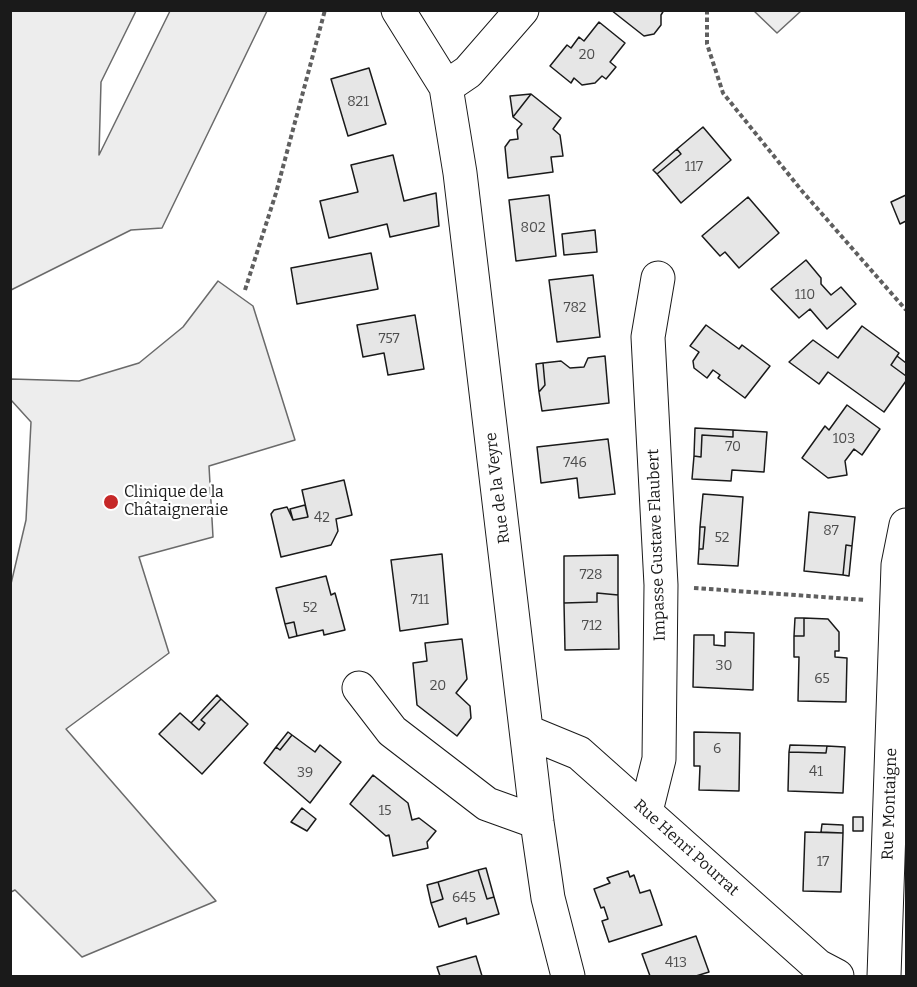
<!DOCTYPE html>
<html>
<head>
<meta charset="utf-8">
<style>
  body { margin:0 }
  #map { position:relative; width:917px; height:987px; overflow:hidden; background:#fff; font-family:Bitter,serif }
  canvas { display:block }
  .frame { position:absolute; inset:0; border:12px solid #1a1a1a; pointer-events:none }
</style>
</head>
<body>
<div id="map">
<canvas width="917" height="987"></canvas>
<div class="frame"></div>
</div>
<script>
const context = document.querySelector('canvas').getContext('2d');
context.lineJoin = 'round';
function fill(path, color) {
  context.fillStyle = color;
  context.fill(path, 'evenodd');
}
function strokePath(path, color, width, dash) {
  context.strokeStyle = color;
  context.lineWidth = width;
  context.lineCap = dash ? 'butt' : 'round';
  context.setLineDash(dash || []);
  context.stroke(path);
}
function drawText(font, color, halo, rows, align = 'center') {
  context.font = font + ' Bitter,serif';
  context.lineWidth = 4.5;
  context.setLineDash([]);
  context.textBaseline = 'middle';
  context.strokeStyle = halo;
  context.fillStyle = color;
  for (const [text, x, y, turn = 0] of rows) {
    context.save();
    context.translate(x, y);
    context.rotate((+turn || 0) * Math.PI / 180);
    context.textAlign = isNaN(turn) ? turn : align;
    if (halo) context.strokeText(text, 0, 0);
    context.fillText(text, 0, 0);
    context.restore();
  }
}
const built = new Path2D(`
  M 11,10 L 136,11 L 101,82 L 99,155 L 170,11 L 267,11 L 162,228 L 131,230 L 11,290 Z
  M 754,11 L 801,11 L 777,33 Z
  M 218,281 L 253,306 L 295,440 L 209,466 L 213,537 L 139,557 L 169,653 L 66,729 L 216,901 L 82,957 L 15,890 L 11,892 L 10,588 L 26,520 L 31,422 L 11,400 L 11,379 L 79,381 L 139,363 L 183,327 Z`);
const building = new Path2D(`
  M 611,10 L 664,10 L 661,15 L 661,25 L 654,34 L 644,36 Z
  M 599,22 L 625,43 L 610,62 L 616,67 L 606,79 L 602,76 L 595,83 L 582,85 L 574,78 L 571,83 L 550,66 L 567,45 L 571,48 L 579,37 L 584,41 Z
  M 369,68 L 386,124 L 348,136 L 331,79 Z
  M 531,94 L 513,117 L 510,96 Z
  M 531,94 L 561,118 L 553,129 L 560,135 L 563,156 L 551,157 L 553,172 L 508,178 L 505,147 L 510,140 L 518,139 L 517,130 L 522,124 L 513,117 Z
  M 703,127 L 731,160 L 681,203 L 657,174 L 681,154 L 677,149 Z
  M 677,149 L 681,154 L 657,174 L 653,170 Z
  M 393,155 L 404,201 L 436,193 L 439,226 L 390,237 L 387,224 L 329,238 L 320,201 L 358,192 L 351,165 Z
  M 549,195 L 556,256 L 516,261 L 509,200 Z
  M 906,195 L 906,221 L 900,224 L 891,202 Z
  M 748,197 L 779,233 L 739,268 L 725,252 L 720,256 L 702,236 Z
  M 595,230 L 597,252 L 564,255 L 562,234 Z
  M 371,253 L 378,289 L 297,304 L 291,268 Z
  M 806,260 L 821,278 L 821,284 L 831,295 L 841,287 L 856,304 L 827,329 L 810,309 L 799,318 L 771,289 Z
  M 593,275 L 600,337 L 557,342 L 549,280 Z
  M 415,315 L 424,369 L 388,375 L 384,353 L 363,357 L 357,325 Z
  M 706,325 L 739,349 L 742,345 L 770,366 L 745,398 L 718,378 L 720,375 L 713,370 L 707,378 L 694,368 L 693,361 L 699,352 L 690,346 Z
  M 862,326 L 899,353 L 891,365 L 906,376 L 906,381 L 884,412 L 828,372 L 819,384 L 789,362 L 813,340 L 838,358 Z
  M 605,356 L 609,403 L 542,411 L 539,392 L 545,385 L 543,363 L 561,361 L 570,368 L 584,367 L 588,358 Z
  M 897,356 L 906,363 L 906,376 L 891,365 Z
  M 543,363 L 545,385 L 539,392 L 536,364 Z
  M 847,405 L 880,429 L 862,455 L 854,449 L 845,461 L 847,475 L 828,478 L 802,458 L 825,426 L 829,430 Z
  M 695,428 L 733,430 L 733,437 L 702,435 L 701,457 L 694,456 Z
  M 733,430 L 767,432 L 764,472 L 732,470 L 731,481 L 692,479 L 694,456 L 701,457 L 702,435 L 733,437 Z
  M 608,439 L 615,494 L 579,498 L 577,478 L 541,483 L 537,447 Z
  M 344,480 L 352,515 L 336,519 L 338,531 L 331,545 L 281,557 L 271,514 L 274,510 L 287,507 L 293,520 L 308,517 L 302,490 Z
  M 703,494 L 743,497 L 738,566 L 698,564 L 699,549 L 703,549 L 705,527 L 700,527 Z
  M 305,505 L 308,517 L 293,520 L 290,509 Z
  M 809,512 L 855,517 L 852,546 L 846,545 L 843,575 L 804,571 Z
  M 700,527 L 705,527 L 703,549 L 699,549 Z
  M 846,545 L 852,546 L 849,576 L 843,575 Z
  M 442,554 L 448,624 L 400,631 L 391,560 Z
  M 618,555 L 618,595 L 597,593 L 597,602 L 564,603 L 564,556 Z
  M 326,576 L 331,595 L 335,593 L 345,630 L 324,635 L 323,630 L 297,636 L 294,622 L 285,624 L 276,588 Z
  M 597,593 L 618,595 L 619,649 L 565,650 L 564,603 L 597,602 Z
  M 795,618 L 804,618 L 804,636 L 794,636 Z
  M 804,618 L 828,619 L 839,632 L 839,651 L 835,651 L 835,657 L 847,658 L 846,702 L 798,701 L 799,657 L 794,657 L 794,636 L 804,636 Z
  M 294,622 L 297,636 L 289,638 L 285,624 Z
  M 725,632 L 754,633 L 753,690 L 693,687 L 694,635 L 714,635 L 714,645 L 725,646 Z
  M 462,639 L 467,679 L 456,693 L 470,706 L 471,718 L 457,736 L 417,705 L 413,663 L 427,661 L 425,643 Z
  M 217,695 L 221,699 L 201,720 L 205,723 L 199,730 L 191,723 Z
  M 221,699 L 248,724 L 202,774 L 159,734 L 180,713 L 199,730 L 205,723 L 201,720 Z
  M 288,732 L 292,735 L 280,750 L 276,747 Z
  M 694,732 L 740,733 L 739,791 L 699,790 L 700,766 L 694,766 Z
  M 292,735 L 315,752 L 320,745 L 341,762 L 310,803 L 264,763 L 276,747 L 280,750 Z
  M 790,745 L 827,746 L 826,753 L 789,752 Z
  M 827,746 L 845,747 L 843,793 L 788,791 L 789,752 L 826,753 Z
  M 373,775 L 408,803 L 412,820 L 419,818 L 436,831 L 427,842 L 428,848 L 393,856 L 389,835 L 386,836 L 350,804 Z
  M 302,808 L 316,819 L 307,831 L 291,822 Z
  M 853,817 L 863,817 L 863,831 L 853,831 Z
  M 822,824 L 843,825 L 843,833 L 821,832 Z
  M 805,832 L 843,833 L 841,892 L 803,891 Z
  M 486,868 L 494,897 L 487,899 L 478,870 Z
  M 478,870 L 487,899 L 494,897 L 499,914 L 467,924 L 466,918 L 439,927 L 431,903 L 443,899 L 438,882 Z
  M 628,871 L 630,877 L 634,875 L 640,893 L 650,890 L 662,925 L 609,942 L 602,921 L 608,919 L 604,907 L 601,908 L 594,889 L 610,883 L 607,878 Z
  M 438,882 L 443,899 L 431,903 L 427,885 Z
  M 696,936 L 709,972 L 696,976 L 650,976 L 642,954 Z
  M 476,956 L 482,976 L 440,976 L 437,967 Z`);
const path = new Path2D(`
  M 707,10 L 707,44 L 723,93 L 802,191 L 906,310
  M 245,290 L 276,193 L 325,10
  M 694,588 L 866,600`);
const minor = new Path2D(`
  M 398,10 L 446,87 L 460,173 L 537,822 L 548,898 L 568,976
  M 446,87 L 468,72 L 522,10
  M 359,688 L 392,731 L 487,804 L 537,822
  M 528,732 L 579,753 L 818,966 L 837,976
  M 646,811 L 659,759 L 661,585 L 648,337 L 658,278
  M 884,976 L 898,565 L 906,525`);
const markers = [
  [111,502,8,"#c62828"]
];
const numberNames = [
  ["20",587,55],
  ["821",358,102],
  ["117",694,167],
  ["802",533,228],
  ["110",805,295],
  ["782",575,308],
  ["757",389,339],
  ["103",844,439],
  ["70",733,447],
  ["746",575,463],
  ["42",322,518],
  ["87",831,531],
  ["52",722,538],
  ["728",591,575],
  ["711",420,600],
  ["52",310,608],
  ["712",592,626],
  ["30",724,666],
  ["65",822,679],
  ["20",438,686],
  ["6",717,749],
  ["41",816,772],
  ["39",305,773],
  ["15",385,811],
  ["17",823,862],
  ["645",464,898],
  ["413",676,963]
];
const streetNames = [
  ["Rue de la Veyre",498,488,-97],
  ["Impasse Gustave Flaubert",657,545,-92],
  ["Rue Montaigne",890,804,-88],
  ["Rue Henri Pourrat",686,848,42]
];
const poiNames = [
  ["Clinique de la",124,493],
  ["Châtaigneraie",124,511]
];
fill(built, '#ededed');
strokePath(built, '#6a6a6a', 1.5);
fill(building, '#e6e6e6');
strokePath(building, '#1a1a1a', 1.5);
strokePath(minor, '#1a1a1a', 35);
strokePath(path, '#5f5f5f', 4, [4.5, 3]);
strokePath(minor, '#fff', 33);
for (const [x, y, r, color] of markers) {
  const dot = new Path2D();
  dot.arc(x, y, r, 0, 2 * Math.PI);
  context.fillStyle = color;
  context.fill(dot);
  strokePath(dot, '#fff', 2);
}
drawText('14px', '#4d4d4d', null, numberNames);
drawText('16px', '#1a1a1a', '#fff', streetNames);
drawText('16px', '#1a1a1a', '#fff', poiNames, 'left');
</script>
</body>
</html>
